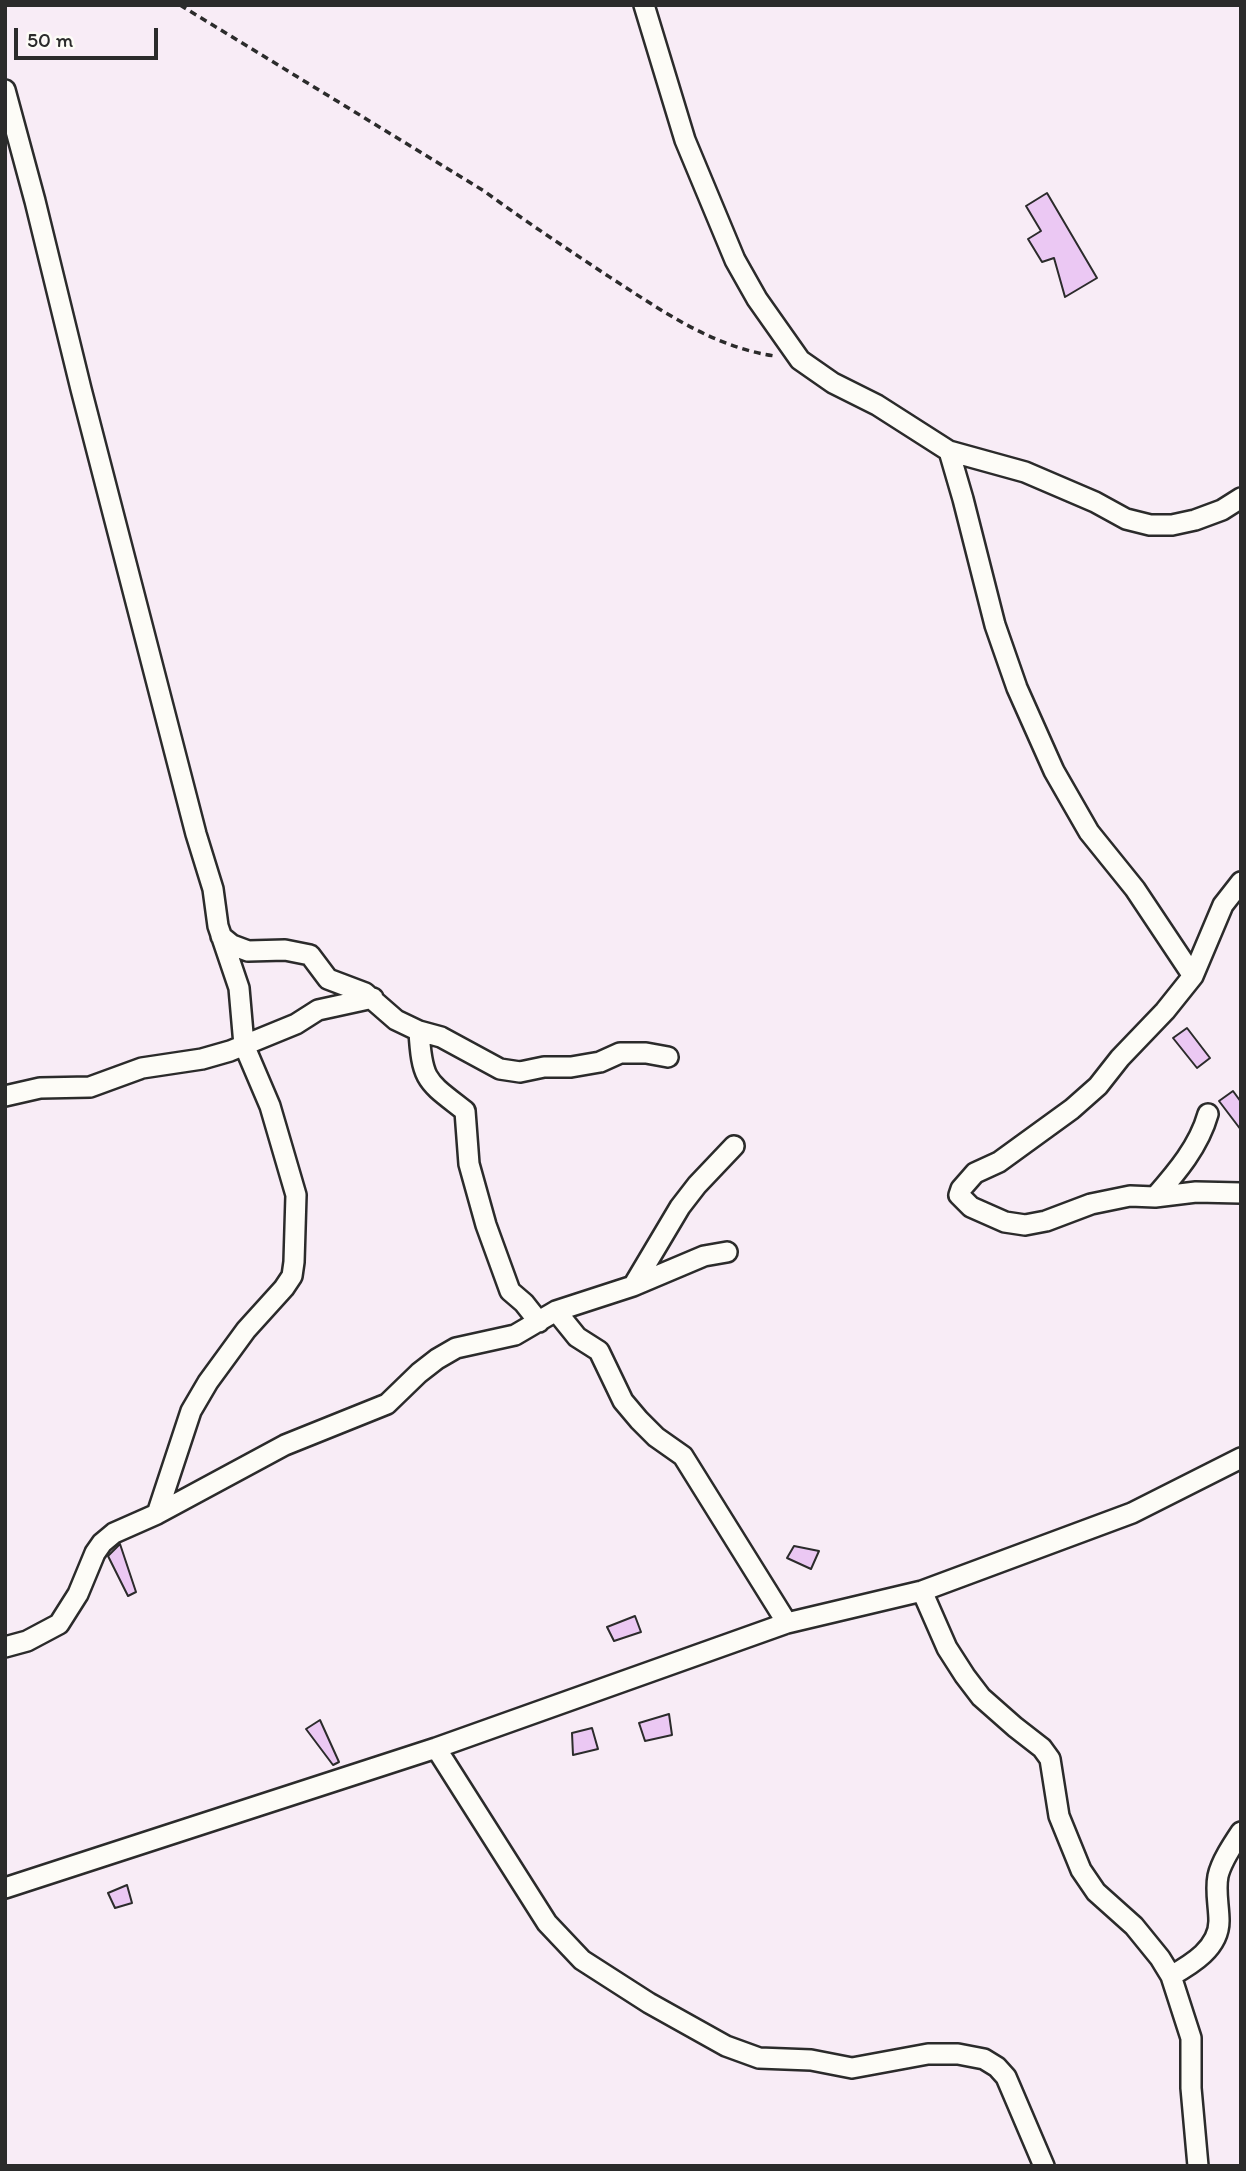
<!DOCTYPE html>
<html>
<head>
<meta charset="utf-8">
<style>
  body { margin:0 }
  #map { position:relative; width:1246px; height:2171px; overflow:hidden; background:#f8ecf6; font-family:Itim,sans-serif }
  canvas { display:block }
  .frame { position:absolute; inset:0; border:7px solid #2b2b2b; pointer-events:none }
  .scale { position:absolute; left:14px; top:28px; width:144px; height:32px; box-sizing:border-box; border:4px solid #2b2b2b; border-top:0; padding-left:9px; font-size:21px; line-height:24px; white-space:nowrap; color:#2b2b2b; -webkit-text-stroke:5px #fdfcf7; paint-order:stroke }
</style>
</head>
<body>
<div id="map">
<canvas width="1246" height="2171"></canvas>
<div class="frame"></div>
<div class="scale">50 m</div>
</div>
<script>
const context = document.querySelector('canvas').getContext('2d');
context.lineJoin = 'round';
function fill(path, color) {
  context.fillStyle = color;
  context.fill(path, 'evenodd');
}
function strokePath(path, color, width, dash) {
  context.strokeStyle = color;
  context.lineWidth = width;
  context.lineCap = dash ? 'butt' : 'round';
  context.setLineDash(dash || []);
  context.stroke(path);
}
const building = new Path2D(`
  M 1047,193 L 1097,278 L 1065,297 L 1054,258 L 1042,262 L 1028,239 L 1041,231 L 1026,206 Z
  M 1187,1028 L 1210,1058 L 1197,1068 L 1173,1038 Z
  M 1233,1091 L 1241,1102 L 1241,1130 L 1219,1101 Z
  M 120,1544 L 136,1592 L 128,1596 L 108,1556 Z
  M 794,1546 L 819,1551 L 811,1569 L 787,1558 Z
  M 635,1616 L 641,1632 L 614,1641 L 607,1627 Z
  M 669,1714 L 672,1735 L 645,1741 L 639,1723 Z
  M 320,1720 L 339,1762 L 333,1765 L 306,1729 Z
  M 592,1728 L 598,1749 L 573,1755 L 572,1733 Z
  M 127,1885 L 132,1903 L 115,1908 L 108,1893 Z`);
const path = new Path2D(`
  M 180,5 L 484,191 C 525,221 566,248 608,276 C 661,310 712,347 775,356`);
const minor = new Path2D(`
  M 644,5 L 685,140 L 735,260 L 757,299 L 800,360 L 833,383 L 877,405 L 949,451 L 1025,472 L 1095,502 L 1126,519 L 1150,525 L 1172,525 L 1195,520 L 1222,510 L 1241,498
  M 5,90 L 35,201 L 81,389 L 196,834 L 213,889 L 218,926 L 239,988 L 244,1045 L 270,1106 L 296,1195 L 294,1262 L 292,1276 L 284,1288 L 246,1330 L 208,1382 L 191,1411 L 157,1514
  M 949,451 L 963,499 L 995,625 L 1017,688 L 1054,771 L 1089,832 L 1135,889 L 1193,976
  M 221,936 L 232,945 L 248,951 L 285,950 L 310,955 L 328,979 L 365,993 L 396,1020 L 419,1031 L 441,1037 L 500,1069 L 520,1072 L 544,1067 L 571,1067 L 600,1062 L 620,1053 L 646,1053 L 668,1057
  M 419,1031 C 422,1082 427,1081 465,1111 L 469,1164 L 486,1225 L 510,1291 L 524,1303 L 539,1322
  M 5,1096 L 40,1088 L 90,1087 L 142,1068 L 202,1059 L 230,1051 L 296,1024 L 318,1010 L 373,998
  M 1208,1114 C 1199,1146 1177,1172 1155,1197 L 1130,1196 L 1091,1204 L 1046,1221 L 1025,1225 L 1005,1222 L 971,1207 L 959,1195 L 961,1189 L 975,1173 L 999,1162 L 1072,1109 L 1098,1086 L 1120,1058 L 1165,1011 L 1193,976 L 1223,905 L 1241,882
  M 1155,1197 L 1196,1192 L 1241,1193
  M 633,1286 L 704,1256 L 727,1252
  M 556,1311 L 577,1337 L 599,1351 L 623,1401 L 639,1420 L 656,1437 L 683,1456 L 787,1623
  M 922,1591 L 947,1648 L 965,1676 L 981,1697 L 1015,1727 L 1042,1748 L 1050,1759 L 1059,1816 L 1081,1870 L 1096,1892 L 1134,1926 L 1160,1958 L 1171,1976 L 1191,2038 L 1191,2088 L 1198,2166
  M 5,1647 L 27,1641 L 59,1624 L 78,1594 L 95,1553 L 102,1543 L 114,1533 L 157,1514 L 285,1445 L 387,1404 L 419,1373 L 437,1359 L 456,1348 L 515,1335 L 556,1311 L 633,1286 L 680,1207 L 697,1185 L 734,1146
  M 436,1748 L 547,1923 L 582,1960 L 649,2003 L 726,2046 L 759,2058 L 811,2060 L 852,2068 L 928,2054 L 958,2054 L 984,2059 L 997,2067 L 1006,2077 L 1044,2166
  M 5,1888 L 436,1748 L 787,1623 L 922,1591 L 1132,1513 L 1241,1458
  M 1171,1976 C 1192,1964 1219,1948 1219,1921 C 1219,1906 1215,1891 1218,1876 C 1221,1862 1233,1844 1241,1832`);
fill(building, '#ebc8f3');
strokePath(building, '#2b2b2b', 2);
strokePath(minor, '#2b2b2b', 24);
strokePath(path, '#2b2b2b', 3.5, [7, 5]);
strokePath(minor, '#fdfcf7', 19);
</script>
</body>
</html>
